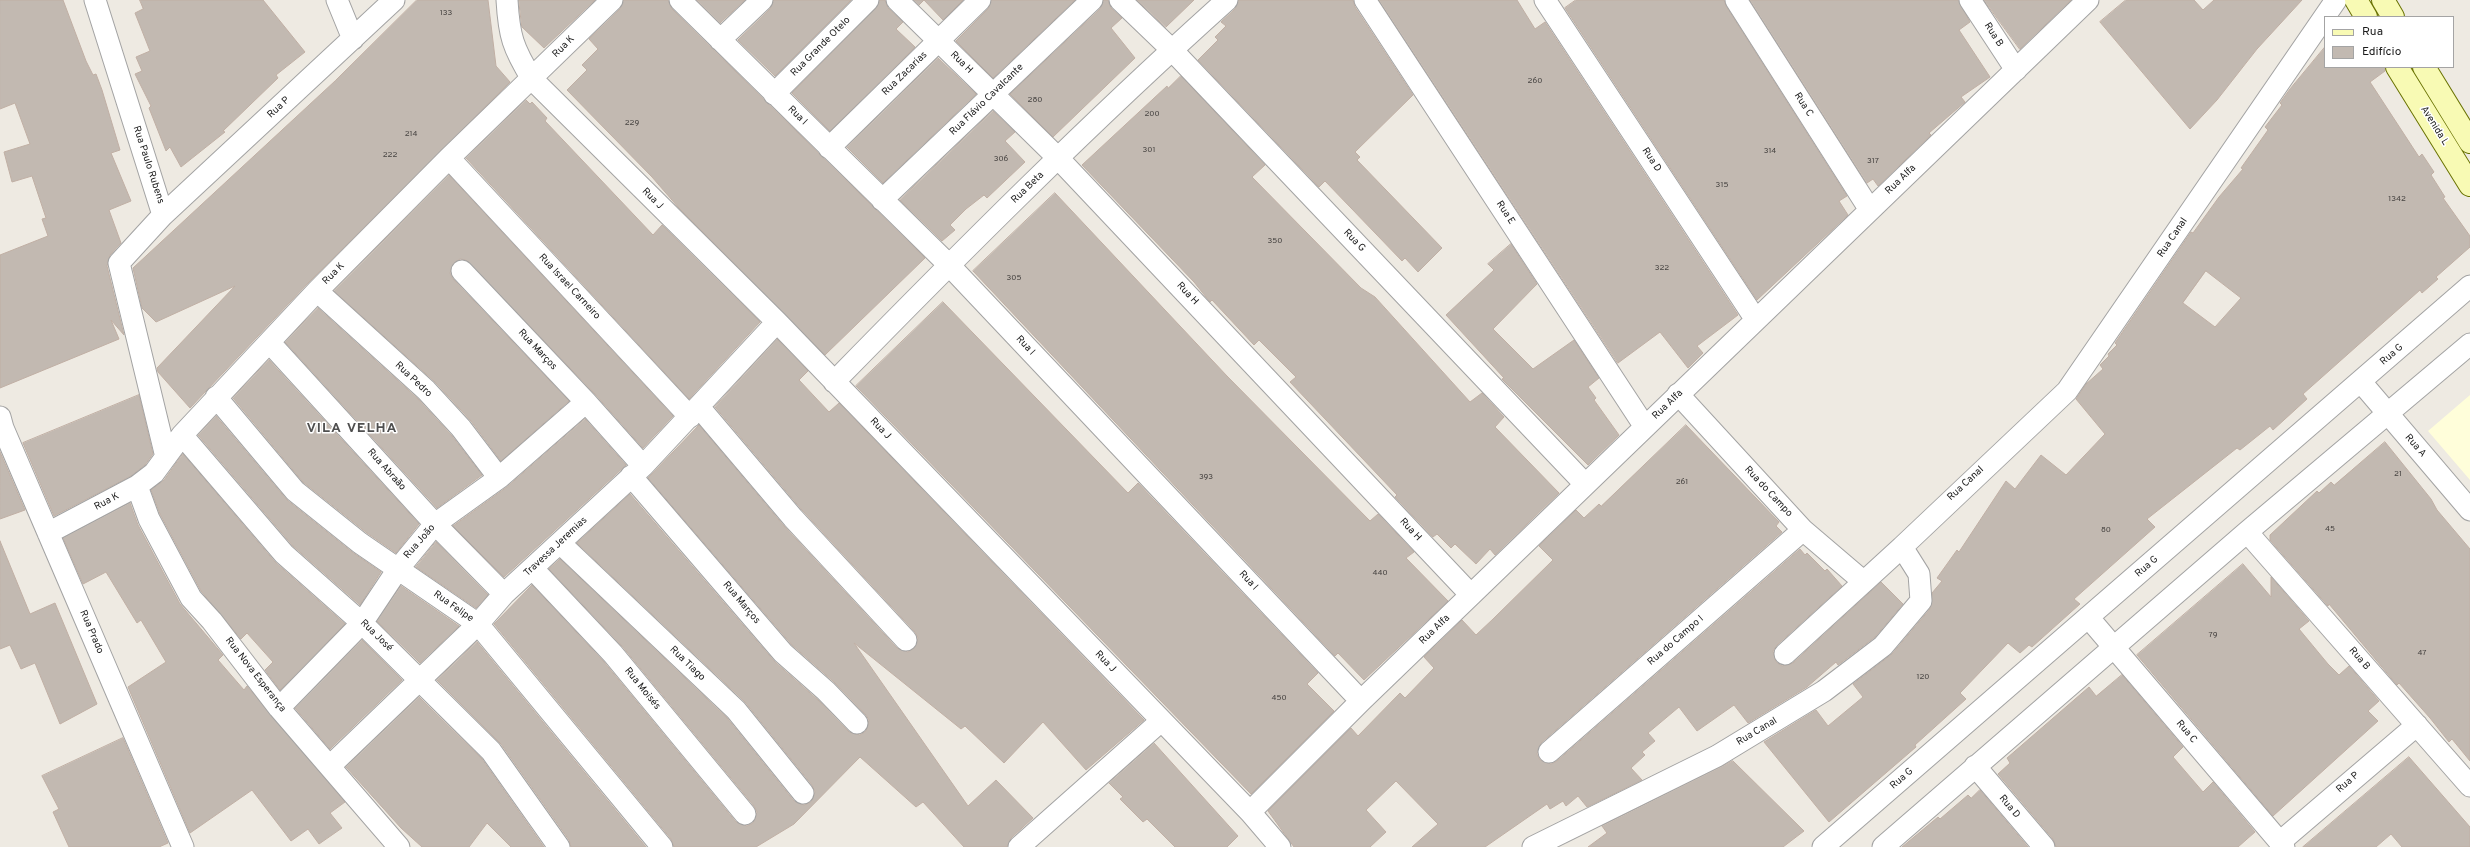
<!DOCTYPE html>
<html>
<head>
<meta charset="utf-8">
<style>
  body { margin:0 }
  #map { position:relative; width:2470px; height:847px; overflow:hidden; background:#eeeae2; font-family:Overpass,sans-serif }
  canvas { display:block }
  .legend { position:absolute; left:2324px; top:16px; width:130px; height:52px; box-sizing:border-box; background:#fff; border:1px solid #a4a4a4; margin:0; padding:5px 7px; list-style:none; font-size:12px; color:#1c1c1c }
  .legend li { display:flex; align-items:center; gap:8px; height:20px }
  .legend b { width:20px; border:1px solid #a4a4a4 }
</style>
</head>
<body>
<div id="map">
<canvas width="2470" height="847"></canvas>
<ul class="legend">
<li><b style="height:5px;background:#f8fab4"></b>Rua</li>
<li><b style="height:11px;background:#c2b9b1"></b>Edifício</li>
</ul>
</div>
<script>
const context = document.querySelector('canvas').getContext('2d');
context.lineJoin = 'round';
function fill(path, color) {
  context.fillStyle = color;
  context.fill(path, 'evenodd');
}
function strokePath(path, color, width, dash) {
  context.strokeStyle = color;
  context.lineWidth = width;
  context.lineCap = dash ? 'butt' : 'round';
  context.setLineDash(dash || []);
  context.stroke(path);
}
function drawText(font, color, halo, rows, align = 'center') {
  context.font = font + ' Overpass,sans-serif';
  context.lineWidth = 3;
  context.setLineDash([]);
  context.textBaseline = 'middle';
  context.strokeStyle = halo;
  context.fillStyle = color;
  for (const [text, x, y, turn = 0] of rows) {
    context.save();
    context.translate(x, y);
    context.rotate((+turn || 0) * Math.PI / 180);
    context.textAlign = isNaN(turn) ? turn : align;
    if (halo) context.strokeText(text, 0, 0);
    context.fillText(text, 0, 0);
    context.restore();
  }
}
const education = new Path2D(`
  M 2470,395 L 2470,480 L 2428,431 Z`);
const building = new Path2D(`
  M 0,0 L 63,0 L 86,61 L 93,75 L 96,74 L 102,90 L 120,150 L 111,153 L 131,201 L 109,210 L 121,243 L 110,255 L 107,266 L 124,335 L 111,320 L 119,339 L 0,388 L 0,255 L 48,236 L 42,219 L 46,218 L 32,176 L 12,182 L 4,152 L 30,144 L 15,103 L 0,109 Z
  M 140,0 L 263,0 L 305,52 L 276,75 L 278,78 L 223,131 L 225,132 L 181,167 L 170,147 L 166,151 L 149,108 L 151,106 L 135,74 L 142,71 L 136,57 L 150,51 L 135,13 L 143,9 Z
  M 417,0 L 488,0 L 496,66 L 510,82 L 308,283 L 190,408 L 158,372 L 157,368 L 235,286 L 156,322 L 142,308 L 133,268 L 335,81 Z
  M 519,0 L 595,0 L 544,48 L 522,27 Z
  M 624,0 L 668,0 L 672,9 L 925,258 L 825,355 L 678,207 L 652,177 L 567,90 L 587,70 L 582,65 L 598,49 L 589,39 L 620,9 Z
  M 697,0 L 745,0 L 720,23 Z
  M 774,0 L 851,0 L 775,76 L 738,40 L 770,9 Z
  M 880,0 L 885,0 L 888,8 L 903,22 L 896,29 L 915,47 L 830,131 L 792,93 L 876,8 Z
  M 914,0 L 963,0 L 943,20 L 924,0 L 919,5 Z
  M 992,0 L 1075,0 L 993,78 L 956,41 L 988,9 Z
  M 1104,0 L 1108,0 L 1111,8 L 1122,18 L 1111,28 L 1135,58 L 1053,137 L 1010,94 L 1100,9 Z
  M 1137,0 L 1194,0 L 1166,27 Z
  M 1239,0 L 1353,0 L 1355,7 L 1413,95 L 1355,152 L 1360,157 L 1357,160 L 1442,248 L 1418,272 L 1405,258 L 1402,261 L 1325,181 L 1319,187 L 1198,60 L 1218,40 L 1215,37 L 1226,26 L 1221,22 L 1235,9 Z
  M 1379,0 L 1517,0 L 1535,29 L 1545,22 L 1738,315 L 1697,346 L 1703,353 L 1688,368 L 1660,332 L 1618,363 Z
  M 1576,0 L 1724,0 L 1726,6 L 1847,196 L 1839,201 L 1848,215 L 1757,300 L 1565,8 Z
  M 1750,0 L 1958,0 L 1970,22 L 1959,30 L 1990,77 L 1961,97 L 1965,102 L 1929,133 L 1931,135 L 1878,186 L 1873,179 L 1867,183 Z
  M 1984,0 L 2071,0 L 2020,49 Z
  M 2126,0 L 2194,0 L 2203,10 L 2214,0 L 2302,0 L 2257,49 L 2217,100 L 2190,129 L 2100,22 Z
  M 2325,47 L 2325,67 L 2385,67 L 2385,71 L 2370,82 L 2419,157 L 2422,154 L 2434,172 L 2431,175 L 2445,197 L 2443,198 L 2470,236 L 2470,247 L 2436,277 L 2438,279 L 2422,293 L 2420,290 L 2303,394 L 2307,399 L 2273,430 L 2270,426 L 2240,450 L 2237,448 L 2147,519 L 2155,527 L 2074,599 L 2080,604 L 2032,647 L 2029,645 L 2020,653 L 2008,643 L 1960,693 L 1966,699 L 1915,745 L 1916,747 L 1829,822 L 1764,742 L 1816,710 L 1828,726 L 1863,697 L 1853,684 L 1892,654 L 1930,609 L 1932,593 L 1942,581 L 1937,578 L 1957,550 L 1959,552 L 2006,481 L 2015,489 L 2041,455 L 2066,475 L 2105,434 L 2076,399 L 2086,384 L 2103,369 L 2100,365 L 2109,356 L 2108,354 L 2117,345 L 2115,343 L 2191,232 L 2193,233 L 2219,197 L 2243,169 L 2241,168 L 2268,130 L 2265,127 L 2282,105 L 2280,103 L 2290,89 ZM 2206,271 L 2241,298 L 2215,327 L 2183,303 Z
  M 938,58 L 976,94 L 883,183 L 847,147 Z
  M 1181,76 L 1265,165 L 1252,177 L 1361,288 L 1375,297 L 1470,402 L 1482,393 L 1504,417 L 1495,427 L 1559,493 L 1495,555 L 1490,549 L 1476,564 L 1455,544 L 1451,548 L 1437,534 L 1433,537 L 1395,497 L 1397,495 L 1290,382 L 1296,377 L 1259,340 L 1254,345 L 1212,300 L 1210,302 L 1194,282 L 1082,165 L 1167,86 L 1168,88 Z
  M 526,100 L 530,104 L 532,102 L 547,118 L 545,121 L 653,235 L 662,225 L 760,322 L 689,399 L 466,158 Z
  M 993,111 L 1015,132 L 1005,141 L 1025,162 L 987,198 L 984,195 L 966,209 L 950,225 L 955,230 L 942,241 L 900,200 Z
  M 449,175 L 673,416 L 643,448 L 595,394 L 466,260 L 460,259 L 454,263 L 450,273 L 453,279 L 569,401 L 501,461 L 471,421 L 435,382 L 334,291 Z
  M 1055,193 L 1227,376 L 1370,521 L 1378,514 L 1414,552 L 1406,558 L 1448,601 L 1364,680 L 1338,653 L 1335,656 L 973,271 Z
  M 1511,244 L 1537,284 L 1493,329 L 1533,369 L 1574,340 L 1599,378 L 1588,387 L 1596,398 L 1594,400 L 1619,435 L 1588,465 L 1502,379 L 1504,378 L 1446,315 L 1494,270 L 1488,264 Z
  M 943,302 L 1128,493 L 1138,483 L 1318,673 L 1307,684 L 1334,711 L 1251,794 L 856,386 Z
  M 318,308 L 418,399 L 452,436 L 482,475 L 437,508 L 285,342 Z
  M 777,339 L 808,371 L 799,380 L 829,412 L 839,403 L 1144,720 L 1086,770 L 1043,722 L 1004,763 L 965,726 L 961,729 L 854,643 L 968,806 L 996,780 L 1033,818 L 1011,838 L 1007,847 L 964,847 L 923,802 L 916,807 L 860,757 L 794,824 L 756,847 L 674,847 L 671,839 L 494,624 L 532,585 L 604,662 L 736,822 L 747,826 L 753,823 L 757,812 L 754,806 L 622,646 L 549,569 L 560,559 L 727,718 L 794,801 L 804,805 L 811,802 L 815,792 L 812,785 L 745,702 L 577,543 L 630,494 L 775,662 L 818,700 L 849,732 L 860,735 L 866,731 L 869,720 L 866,715 L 834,682 L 792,645 L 648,478 L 699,425 L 784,526 L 897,648 L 908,652 L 914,648 L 918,638 L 915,632 L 802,510 L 715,407 Z
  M 269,360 L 419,524 L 396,553 L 367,533 L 303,482 L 233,398 Z
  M 139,395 L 153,454 L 145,465 L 131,476 L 54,516 L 23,443 Z
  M 216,416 L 287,500 L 352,552 L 381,572 L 360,605 L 293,546 L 198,435 Z
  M 585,419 L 626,465 L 504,577 L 453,526 L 507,487 Z
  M 1686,425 L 1779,522 L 1776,526 L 1782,532 L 1541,743 L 1537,754 L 1540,760 L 1551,764 L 1557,761 L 1800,549 L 1805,555 L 1807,553 L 1825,571 L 1827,569 L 1842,586 L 1777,645 L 1773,651 L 1776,662 L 1782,666 L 1793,663 L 1881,582 L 1903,604 L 1875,637 L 1838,665 L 1836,662 L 1807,687 L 1748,723 L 1734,705 L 1697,731 L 1679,707 L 1648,733 L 1655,741 L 1642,752 L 1645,755 L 1631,768 L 1642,780 L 1587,807 L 1578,796 L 1566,806 L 1563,801 L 1550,809 L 1547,804 L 1485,847 L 1412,847 L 1438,824 L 1396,781 L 1366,810 L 1386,832 L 1370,847 L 1294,847 L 1268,811 L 1351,728 L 1358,736 L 1400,693 L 1405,698 L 1434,668 L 1424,657 L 1462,620 L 1476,635 L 1493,619 L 1553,560 L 1539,546 L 1576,510 L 1584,518 L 1599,504 L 1601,506 Z
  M 2385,442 L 2431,499 L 2437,510 L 2470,549 L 2470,761 L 2452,739 L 2449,742 L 2430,718 L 2399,683 L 2397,685 L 2329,604 L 2328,606 L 2270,540 L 2270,535 L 2317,491 L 2319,493 L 2331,482 L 2334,485 Z
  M 0,452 L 25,510 L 0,519 Z
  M 183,454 L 275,562 L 345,624 L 280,690 L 265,670 L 273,662 L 247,633 L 241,639 L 201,591 L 160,514 L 151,490 L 164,480 Z
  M 130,503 L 138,525 L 180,604 L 223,655 L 218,660 L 244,690 L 247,686 L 345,802 L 330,813 L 342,828 L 319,844 L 308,829 L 291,841 L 252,790 L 190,833 L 128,687 L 166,662 L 141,620 L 137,623 L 106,572 L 83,584 L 63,538 Z
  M 0,541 L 30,614 L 55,603 L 97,704 L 60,724 L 35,663 L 21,669 L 10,645 L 0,649 Z
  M 436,542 L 488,595 L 476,608 L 416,567 Z
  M 2243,564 L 2271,597 L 2271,577 L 2309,621 L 2299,629 L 2328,664 L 2339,675 L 2349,666 L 2379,701 L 2368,711 L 2378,721 L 2273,816 L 2137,655 Z
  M 401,586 L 459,626 L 420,663 L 377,621 Z
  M 362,640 L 402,680 L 330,749 L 295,708 Z
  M 477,642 L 646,847 L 571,847 L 569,840 L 501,744 L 437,680 Z
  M 2122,675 L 2183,747 L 2173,757 L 2203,792 L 2213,782 L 2255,832 L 2238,847 L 2056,847 L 2053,839 L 1998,774 L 2010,763 L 2007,758 L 2089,687 L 2096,696 Z
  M 419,697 L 482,759 L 544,847 L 511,847 L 487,823 L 469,847 L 422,847 L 401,828 L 346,767 Z
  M 123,738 L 168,843 L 159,847 L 69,847 L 53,812 L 59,809 L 42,776 Z
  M 1154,743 L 1238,836 L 1227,847 L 1175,847 L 1147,819 L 1143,822 L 1120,799 L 1123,797 L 1109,783 Z
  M 2409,757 L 2470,827 L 2470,847 L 2402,847 L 2391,834 L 2376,847 L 2303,847 Z
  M 1733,761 L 1804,831 L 1783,847 L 1588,847 L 1607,833 L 1602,826 Z
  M 1980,790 L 2028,847 L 1902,847 L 1938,817 L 1940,819 L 1968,795 L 1971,798 Z`);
const street = new Path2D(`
  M 95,0 L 163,215
  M 337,0 L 353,39
  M 507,0 C 509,36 513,48 532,79 L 777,322 L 1250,812 L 1280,847
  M 680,0 L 949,265 L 1361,701
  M 897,0 L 1058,158 L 1471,595
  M 1120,0 L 1172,50 L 1585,484
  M 1365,0 L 1645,427
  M 1545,0 L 1756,320
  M 1736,0 L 1870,210
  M 1970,0 L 2016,70
  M 720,40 L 762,0
  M 774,94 L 868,0
  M 829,148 L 980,0
  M 449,158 L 690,417
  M 882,200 L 1092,0
  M 462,271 L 586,402 L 643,466
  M 317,291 L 426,390 L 461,428 L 499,478
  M 270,343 L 435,524 L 504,594
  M 834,382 C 962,251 1091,122 1227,0
  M 2361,382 L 2470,510
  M 1678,394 L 1803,530 L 1864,582
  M 216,397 L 295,491 L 360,543 L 478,624 L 662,847
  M 699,407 L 793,518 L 906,640
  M 0,417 L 3,428 L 183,847
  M 182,435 L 284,554 L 362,623 L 491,751 L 559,847
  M 166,457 L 119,263 L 163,215 L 394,0
  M 631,476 L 783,653 L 826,691 L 857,723
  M 137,486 L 149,519 L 191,598 L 212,621 L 279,708 L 399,847
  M 2247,532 L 2470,786
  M 48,533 L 137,486 L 154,473 L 182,435 L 317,291 L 449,158 L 612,0
  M 561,544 L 736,710 L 803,793
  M 533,569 L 613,654 L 745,814
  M 2088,617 L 2284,847
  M 1785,654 L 1902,547
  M 279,708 L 362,623 L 398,569 L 435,524 L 499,478 L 586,402
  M 1549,752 L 1803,530
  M 330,766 L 478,624 L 504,594 L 643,466 L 777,322
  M 1975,766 L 2044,847
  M 1250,812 L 1361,701 L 2088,0
  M 2280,842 L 2417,725
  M 1019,847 L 1161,721
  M 1533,847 L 1717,756 L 1824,691 L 1883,646 L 1921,601 L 1919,574 L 1902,547 L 2067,391 L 2336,0
  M 1823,847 L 2470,286
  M 1883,847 L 2247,532 L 2470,344`);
const secondary = new Path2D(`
  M 2356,0 L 2366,17
  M 2383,0 L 2393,17
  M 2397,67 L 2470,185
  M 2424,67 L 2470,142`);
const numberNames = [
  ["133",446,13],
  ["260",1535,81],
  ["280",1035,100],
  ["200",1152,114],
  ["229",632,123],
  ["214",411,134],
  ["301",1149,150],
  ["314",1770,151],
  ["222",390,155],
  ["306",1001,159],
  ["317",1873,161],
  ["315",1722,185],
  ["1342",2397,199],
  ["350",1275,241],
  ["322",1662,268],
  ["305",1014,278],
  ["21",2398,474],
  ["393",1206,477],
  ["261",1682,482],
  ["45",2330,529],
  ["80",2106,530],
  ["440",1380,573],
  ["79",2213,635],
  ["47",2422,653],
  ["120",1923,677],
  ["450",1279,698]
];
const streetNames = [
  ["Rua B",1993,35,57],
  ["Rua K",564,47,-45],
  ["Rua Grande Otelo",821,47,-45],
  ["Rua H",961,63,44],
  ["Rua Zacarias",905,74,-44],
  ["Rua Flávio Cavalcante",987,100,-44],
  ["Rua C",1803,105,57],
  ["Rua P",279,108,-43],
  ["Rua I",797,116,44],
  ["Avenida L",2434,126,58],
  ["Rua D",1651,160,57],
  ["Rua Paulo Rubens",148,165,72],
  ["Rua Alfa",1901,180,-44],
  ["Rua Beta",1028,188,-44],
  ["Rua J",652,199,45],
  ["Rua E",1505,213,57],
  ["Rua Canal",2173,238,-56],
  ["Rua G",1354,241,46],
  ["Rua K",334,274,-45],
  ["Rua Israel Carneiro",569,287,47],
  ["Rua H",1187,294,47],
  ["Rua I",1025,346,47],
  ["Rua Marços",537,350,47],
  ["Rua G",2392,355,-41],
  ["Rua Pedro",413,380,43],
  ["Rua Alfa",1668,405,-44],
  ["Rua J",880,429,46],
  ["Rua A",2415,446,49],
  ["Rua Abraão",386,470,48],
  ["Rua Canal",1966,484,-43],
  ["Rua do Campo",1768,492,47],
  ["Rua K",107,502,-28],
  ["Rua H",1410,530,47],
  ["Rua João",420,542,-49],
  ["Travessa Jeremias",556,547,-43],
  ["Rua G",2147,567,-41],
  ["Rua I",1248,581,47],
  ["Rua Marços",741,603,50],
  ["Rua Felipe",453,607,35],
  ["Rua Alfa",1435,630,-44],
  ["Rua Prado",91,632,67],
  ["Rua José",376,636,44],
  ["Rua do Campo I",1676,641,-41],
  ["Rua B",2359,659,49],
  ["Rua J",1105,662,46],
  ["Rua Tiago",687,664,44],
  ["Rua Nova Esperança",255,675,52],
  ["Rua Moisés",642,689,51],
  ["Rua Canal",1757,732,-31],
  ["Rua C",2186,732,50],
  ["Rua G",1902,779,-41],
  ["Rua P",2348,783,-41],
  ["Rua D",2009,807,50]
];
const districtNames = [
  ["VILA VELHA",352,429]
];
fill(education, '#fffeda');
fill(building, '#c2b9b1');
strokePath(building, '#c0afa4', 1);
strokePath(street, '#a3a3a3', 23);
strokePath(secondary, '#6a7303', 24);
strokePath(street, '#fff', 21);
strokePath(secondary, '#f8fab4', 22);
drawText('8px', '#464341', null, numberNames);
drawText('10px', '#1c1c1c', '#fff', streetNames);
context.letterSpacing = '1px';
drawText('bold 14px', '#4f4f4f', '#fff', districtNames);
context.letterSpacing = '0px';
</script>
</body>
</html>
